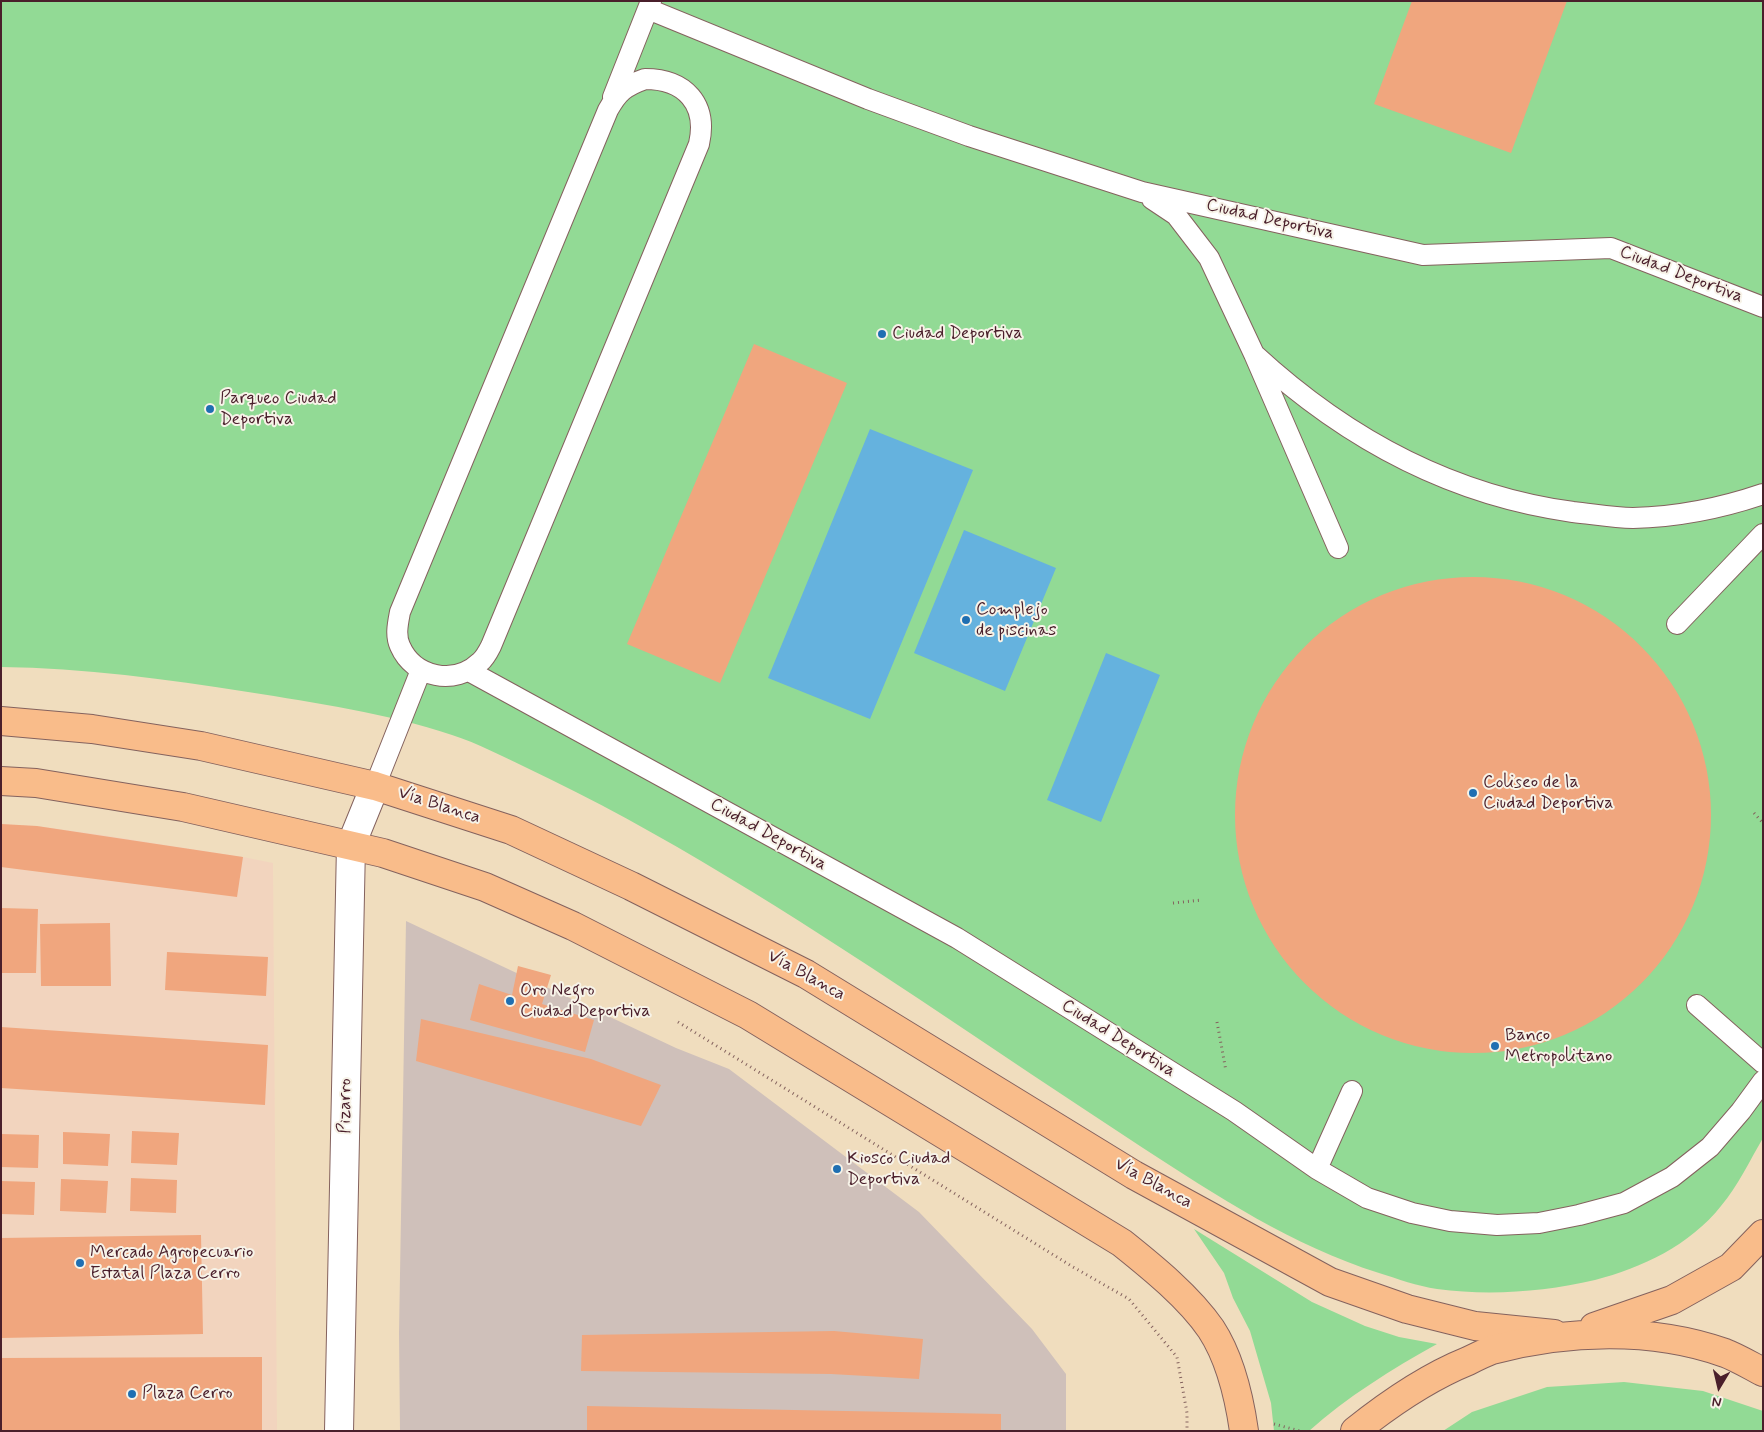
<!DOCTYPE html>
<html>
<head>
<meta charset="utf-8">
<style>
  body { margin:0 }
  #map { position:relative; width:1764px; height:1432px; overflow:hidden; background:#f0ddbe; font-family:Mynerve,sans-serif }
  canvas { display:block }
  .frame { position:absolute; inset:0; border:2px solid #4a1f2b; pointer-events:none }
  .north { position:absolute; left:1694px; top:1362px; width:50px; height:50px; -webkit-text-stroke:4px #f7f3e8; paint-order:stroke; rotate:189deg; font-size:14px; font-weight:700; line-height:20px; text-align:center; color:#4a1f2b }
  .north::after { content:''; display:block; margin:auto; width:18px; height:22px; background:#4a1f2b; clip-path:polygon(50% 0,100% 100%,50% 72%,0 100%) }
</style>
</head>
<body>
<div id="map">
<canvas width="1764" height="1432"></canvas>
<div class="frame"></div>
<div class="north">N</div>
</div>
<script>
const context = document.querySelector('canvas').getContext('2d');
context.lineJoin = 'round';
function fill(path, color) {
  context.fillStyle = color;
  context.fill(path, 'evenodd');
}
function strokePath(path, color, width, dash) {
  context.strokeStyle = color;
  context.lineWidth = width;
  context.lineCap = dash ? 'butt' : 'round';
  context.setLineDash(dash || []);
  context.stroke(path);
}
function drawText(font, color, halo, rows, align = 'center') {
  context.font = font + ' Mynerve,sans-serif';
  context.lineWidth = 4;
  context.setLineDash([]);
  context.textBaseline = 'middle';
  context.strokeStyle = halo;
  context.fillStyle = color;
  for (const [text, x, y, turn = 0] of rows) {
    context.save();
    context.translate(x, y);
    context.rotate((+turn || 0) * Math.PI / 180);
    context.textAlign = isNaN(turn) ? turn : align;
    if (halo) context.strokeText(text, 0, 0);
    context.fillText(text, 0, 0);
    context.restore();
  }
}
const built = new Path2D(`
  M 1,824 L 37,826 L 102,835 L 243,857 L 273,863 L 277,1431 L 1,1431 Z`);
const industrial = new Path2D(`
  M 406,921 L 676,1048 L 729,1069 L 919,1212 L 1032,1329 L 1066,1374 L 1066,1431 L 400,1431 L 399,1333 Z`);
const green = new Path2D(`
  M 1,1 L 1763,1 L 1763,1138 C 1750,1160 1738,1186 1721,1206 C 1690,1245 1642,1268 1595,1280 C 1544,1292 1489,1296 1437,1289 C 1417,1286 1398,1279 1379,1273 C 1293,1246 1217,1196 1143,1148 C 1068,1099 994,1049 919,999 C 792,915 663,832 525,767 C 502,756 477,743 452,735 C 386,713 317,703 248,692 C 166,679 84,668 1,667 Z
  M 1194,1229 L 1312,1302 L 1365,1326 L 1399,1337 L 1437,1344 C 1392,1369 1347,1397 1309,1431 L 1274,1431 L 1271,1403 L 1250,1331 L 1233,1298 L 1224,1273 Z
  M 1624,1382 L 1703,1391 L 1763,1411 L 1763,1431 L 1443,1431 L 1472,1412 L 1547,1387 Z`);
const water = new Path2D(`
  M 870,429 L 973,470 L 870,719 L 768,678 Z
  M 964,530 L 1056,568 L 1005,691 L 914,653 Z
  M 1106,653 L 1160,675 L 1101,822 L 1047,800 Z`);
const building = new Path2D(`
  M 1412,1 L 1567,1 L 1511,153 L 1374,104 Z
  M 754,344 L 847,383 L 720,683 L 627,644 Z
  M1235 815a238 238 0 1 1 476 0a238 238 0 1 1-476 0Z
  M 1,824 L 37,826 L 243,857 L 237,897 L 1,867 Z
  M 1,908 L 38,909 L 36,973 L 1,973 Z
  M 110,923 L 111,986 L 41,986 L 40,924 Z
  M 167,952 L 268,957 L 266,996 L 165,990 Z
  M 518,966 L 551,975 L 542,1004 L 594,1020 L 585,1052 L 470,1020 L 479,984 L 512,995 Z
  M 421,1019 L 591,1059 L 661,1085 L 641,1126 L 416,1061 Z
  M 1,1027 L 268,1045 L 265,1105 L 1,1088 Z
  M 132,1131 L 179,1133 L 177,1165 L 131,1163 Z
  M 63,1132 L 110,1134 L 108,1166 L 63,1164 Z
  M 1,1134 L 39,1135 L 38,1168 L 1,1167 Z
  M 131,1178 L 177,1180 L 176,1213 L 130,1211 Z
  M 61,1179 L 108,1181 L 106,1213 L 60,1211 Z
  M 1,1181 L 35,1182 L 34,1215 L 1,1214 Z
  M 201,1235 L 203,1334 L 1,1338 L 1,1238 Z
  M 834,1331 L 923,1339 L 919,1379 L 831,1374 L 581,1371 L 582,1335 Z
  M 262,1357 L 262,1431 L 1,1431 L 1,1358 Z
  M 587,1406 L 1001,1414 L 1001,1431 L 587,1431 Z`);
const path = new Path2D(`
  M 1754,813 L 1763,823
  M 1173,903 L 1202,900
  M 678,1022 L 1073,1267 L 1129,1299 L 1177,1357 L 1187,1413 L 1187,1431
  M 1217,1022 L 1226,1071
  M 1274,1424 L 1300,1431`);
const lane = new Path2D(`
  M 648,9 L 868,99 L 969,136 L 1142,192 L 1423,255 L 1611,248 L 1763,307
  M 645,79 C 685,79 708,104 699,144 L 491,646 C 488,652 485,658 480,662 C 455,686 414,678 400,646 C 395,635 398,623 400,612 L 608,110 C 618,92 625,86 645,79 Z
  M 613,97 L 651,1
  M 1152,199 L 1176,215 L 1209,258 L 1254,354 L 1338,548
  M 1254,354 C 1345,438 1449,495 1573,512 C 1593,514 1613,518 1633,518 C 1677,517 1722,508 1763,494
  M 1677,624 L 1763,534
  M 469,671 L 957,938 L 1234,1111 L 1317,1169 L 1367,1198 L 1412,1213 L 1450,1221 L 1497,1225 L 1539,1223 L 1579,1215 L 1624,1203 L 1672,1177 L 1710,1147 L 1741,1111 L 1763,1081
  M 375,786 L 421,670
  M 1697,1005 L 1763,1063
  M 1317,1169 L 1352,1091`);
const street = new Path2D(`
  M 339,1431 L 351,845 L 375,786`);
const primary = new Path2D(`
  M 1,721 L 92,729 L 201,746 L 375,786 L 511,830 L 631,886 L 806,974 L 1134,1175 L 1330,1282 L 1407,1309 L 1475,1326 L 1554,1334
  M 1,781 L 36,783 L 183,807 L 383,853 L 485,887 L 573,926 L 748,1015 L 1122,1243 C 1152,1267 1189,1297 1211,1329 C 1230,1358 1239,1396 1244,1431`);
const highway = new Path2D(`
  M 1594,1327 L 1672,1300 L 1731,1267 L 1763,1234
  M 1355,1431 C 1390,1403 1426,1378 1468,1361 C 1476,1357 1484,1353 1492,1350 C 1567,1330 1652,1327 1725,1353 C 1738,1358 1751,1366 1763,1372`);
const markers = [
  [882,334,5,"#1f6fb2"],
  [210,409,5,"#1f6fb2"],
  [966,620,5,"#1f6fb2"],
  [1473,793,5,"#1f6fb2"],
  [510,1001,5,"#1f6fb2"],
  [1495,1046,5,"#1f6fb2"],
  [837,1169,5,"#1f6fb2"],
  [80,1263,5,"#1f6fb2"],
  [132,1394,5,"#1f6fb2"]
];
const streetNames = [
  ["Ciudad Deportiva",1270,220,13],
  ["Ciudad Deportiva",1681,275,21],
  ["Vía Blanca",439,806,18],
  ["Ciudad Deportiva",768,835,29],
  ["Vía Blanca",806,976,29],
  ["Ciudad Deportiva",1118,1039,32],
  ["Pizarro",346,1106,-89],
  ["Vía Blanca",1153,1184,29]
];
const poiNames = [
  ["Ciudad Deportiva",892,334],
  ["Parqueo Ciudad",220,399],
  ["Deportiva",220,420],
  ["Complejo",976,610],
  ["de piscinas",976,631],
  ["Coliseo de la",1483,783],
  ["Ciudad Deportiva",1483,804],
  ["Oro Negro",520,991],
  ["Ciudad Deportiva",520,1012],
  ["Banco",1505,1036],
  ["Metropolitano",1505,1057],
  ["Kiosco Ciudad",847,1159],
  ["Deportiva",847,1180],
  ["Mercado Agropecuario",90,1253],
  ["Estatal Plaza Cerro",90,1274],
  ["Plaza Cerro",142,1394]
];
fill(built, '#f2d4be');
fill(industrial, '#cfc0ba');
fill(green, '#92da95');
fill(water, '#65b2de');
fill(building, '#f0a67e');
strokePath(lane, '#84625e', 22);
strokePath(street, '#84625e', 30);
strokePath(primary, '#84625e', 30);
strokePath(highway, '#84625e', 30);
strokePath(path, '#84625e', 3, [1, 4]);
strokePath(lane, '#fff', 20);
strokePath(street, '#fff', 28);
strokePath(primary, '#f9bc8a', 28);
strokePath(highway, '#f9bc8a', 28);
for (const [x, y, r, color] of markers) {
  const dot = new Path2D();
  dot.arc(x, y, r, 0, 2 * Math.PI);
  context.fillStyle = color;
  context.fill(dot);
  strokePath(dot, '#f7f3e8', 2);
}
drawText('18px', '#4a1f2b', '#f7f3e8', streetNames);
drawText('18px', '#4a1f2b', '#f7f3e8', poiNames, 'left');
</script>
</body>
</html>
